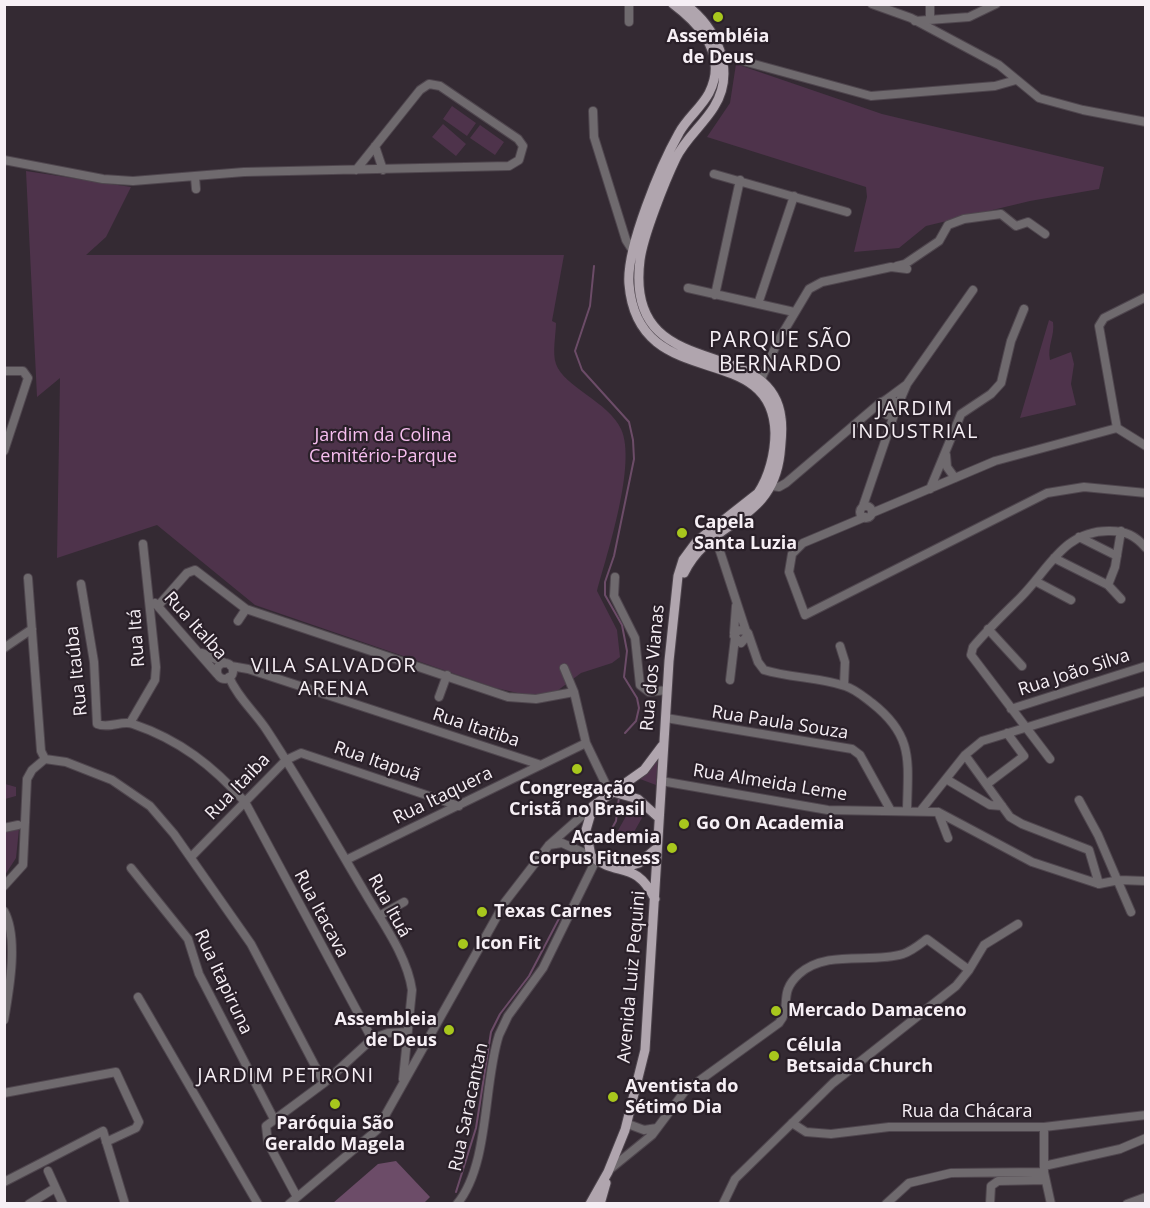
<!DOCTYPE html>
<html>
<head>
<meta charset="utf-8">
<style>
  body { margin:0 }
  #map { position:relative; width:1150px; height:1208px; overflow:hidden; background:#342a33; font-family:"Open Sans",sans-serif }
  canvas { display:block }
  .frame { position:absolute; inset:0; border:6px solid #f6eff5; pointer-events:none }
</style>
</head>
<body>
<div id="map">
<canvas width="1150" height="1208"></canvas>
<div class="frame"></div>
</div>
<script>
const context = document.querySelector('canvas').getContext('2d');
context.lineJoin = 'round';
function fill(path, color) {
  context.fillStyle = color;
  context.fill(path, 'evenodd');
}
function strokePath(path, color, width, dash) {
  context.strokeStyle = color;
  context.lineWidth = width;
  context.lineCap = dash ? 'butt' : 'round';
  context.setLineDash(dash || []);
  context.stroke(path);
}
function drawText(font, color, halo, rows, align = 'center') {
  context.font = font + ' "Open Sans",sans-serif';
  context.lineWidth = 4.5;
  context.setLineDash([]);
  context.textBaseline = 'middle';
  context.strokeStyle = halo;
  context.fillStyle = color;
  for (const [text, x, y, turn = 0] of rows) {
    context.save();
    context.translate(x, y);
    context.rotate((+turn || 0) * Math.PI / 180);
    context.textAlign = isNaN(turn) ? turn : align;
    if (halo) context.strokeText(text, 0, 0);
    context.fillText(text, 0, 0);
    context.restore();
  }
}
const green = new Path2D(`
  M 736,64 L 882,114 L 1104,167 L 1099,189 L 1030,201 L 926,226 L 899,248 L 854,252 L 867,197 L 866,187 L 707,137 L 730,103 Z
  M 452,106 L 476,123 L 467,136 L 443,119 Z
  M 443,124 L 466,144 L 456,156 L 432,137 Z
  M 480,125 L 504,142 L 495,155 L 470,138 Z
  M 26,171 L 131,187 L 106,237 L 86,255 L 564,255 L 552,321 L 556,323 C 556,334 552,353 556,364 C 564,387 609,402 621,429 C 637,463 607,554 597,591 L 617,630 L 620,657 L 612,663 L 581,673 L 553,694 L 522,694 L 496,688 L 255,605 L 157,525 L 57,558 L 60,378 L 37,397 Z
  M 1049,320 L 1053,322 C 1055,336 1047,346 1050,360 L 1071,352 L 1074,364 L 1071,384 L 1076,405 L 1020,418 Z
  M 658,758 L 656,785 L 640,779 Z
  M 5,784 L 16,787 L 16,796 L 5,799 Z
  M 630,809 L 643,816 L 629,841 L 616,834 Z
  M 19,829 L 16,858 L 5,875 L 5,832 Z`);
const water = new Path2D(`
  M 396,1161 L 430,1197 L 424,1203 L 333,1203 L 378,1164 Z`);
const stream = new Path2D(`
  M 594,266 L 590,306 L 575,351 L 582,370 L 629,422 L 633,440 L 634,459 L 614,556 L 605,582 L 605,595 L 622,625 L 627,651 L 624,677 L 637,698 L 639,708 L 636,721 L 625,733
  M 605,841 L 616,821 L 619,797
  M 456,1192 L 476,1128 L 491,1032 L 500,1014 L 529,976 L 564,909`);
const minor = new Path2D(`
  M 872,4 L 911,18 L 999,65 L 1039,98 L 1083,110 L 1146,122
  M 930,4 L 930,18
  M 915,21 L 969,17 L 996,4
  M 629,22 L 629,4
  M 721,55 L 871,96 L 995,86 L 1016,80
  M 593,111 L 594,137 L 626,240 L 633,251
  M 375,146 L 383,170
  M 4,160 L 103,179 L 133,181 L 244,172 L 509,166 L 519,160 L 523,146 L 518,139 L 440,86 L 429,84 L 420,90 L 356,170
  M 714,174 L 847,212
  M 195,177 L 196,189
  M 897,266 L 905,264 L 939,241 L 948,225 L 964,219 L 1001,214 L 1016,226 L 1028,222 L 1045,234
  M 688,288 L 794,312
  M 715,295 L 740,180
  M 758,304 L 794,196
  M 4,371 L 23,371 L 28,378 L 4,451
  M 758,386 L 778,341 L 809,289 L 822,282 L 891,267 L 907,269
  M 887,399 L 906,385
  M 897,407 L 895,402 L 887,399 L 881,403 L 880,409 L 887,415 L 895,412 L 907,384 L 973,290
  M 1117,428 L 1099,326 L 1104,318 L 1146,297
  M 946,455 L 947,467 L 955,478
  M 766,485 L 779,487 L 786,483 L 881,402
  M 930,489 L 961,414 L 991,394 L 1001,383 L 1011,341 L 1024,309
  M 863,506 L 895,412
  M860 512a6 6 0 1 1 12 0a6 6 0 1 1-12 0Z
  M 872,513 L 995,461 L 1117,428 L 1146,446
  M 865,517 L 803,543 L 792,554 L 789,572 L 805,615 L 1047,493 L 1084,487 L 1146,493
  M 1121,531 L 1115,567 L 1108,585 L 1121,599
  M 714,533 L 746,631
  M 1079,537 L 1117,556
  M 1054,558 L 1108,585
  M 615,577 L 614,596 L 635,638 L 640,685 L 649,692 L 667,690
  M 28,578 L 41,751 L 45,759
  M 1035,581 L 1071,600
  M 81,584 L 94,662 L 97,724 C 109,729 122,720 133,724 C 180,740 213,766 245,802 L 372,1039
  M 155,603 L 217,674
  M 158,606 L 187,573 L 195,570 L 246,609 L 508,697 L 536,699 L 574,692
  M 238,621 L 246,609
  M 988,629 L 1022,666
  M 734,633 L 736,606
  M 748,635 L 741,643 L 734,636 L 738,630 L 746,631 L 748,633 L 758,662 L 764,670 C 790,678 819,677 845,686 C 855,689 864,697 872,703 C 914,736 908,761 907,810
  M 840,646 L 845,662 L 844,685
  M 4,648 L 32,629
  M 202,653 L 225,663
  M217 671a8 8 0 1 1 16 0a8 8 0 1 1-16 0Z
  M 231,666 L 248,669 L 541,765
  M 564,668 L 574,692 L 586,743 L 610,793
  M 229,677 C 238,698 254,711 266,729 C 301,782 332,837 364,891 C 381,921 407,955 412,990 L 403,1079
  M 730,680 L 735,638
  M 439,697 L 447,675
  M 1011,709 L 1146,666
  M 666,718 L 852,749 L 860,755 L 891,811
  M 130,723 L 155,680 L 156,667 L 143,544
  M 965,755 L 1010,817 L 1022,824 L 1089,850 L 1099,884
  M 45,759 L 66,762 L 112,780 L 150,806 L 174,834 L 251,944 L 324,1083
  M 1050,759 L 971,655 L 973,647 C 988,629 1004,614 1021,597 C 1049,569 1064,530 1110,531 C 1125,531 1135,535 1146,548
  M 946,779 L 990,805 L 1002,806
  M 661,781 L 828,810 L 938,812 L 1032,862 L 1099,884 L 1119,880 L 1146,881
  M 987,784 L 1024,756 L 1007,733
  M 1079,800 L 1098,835 L 1131,912
  M 922,809 L 965,755 L 982,741 L 1146,691
  M 938,812 L 948,838
  M 4,828 L 18,825
  M 549,845 L 562,843 L 591,856
  M 192,856 L 286,760 L 301,753 L 459,806
  M 346,860 L 586,743
  M 131,868 L 188,939 L 199,974 L 274,1119
  M 4,886 L 23,865 L 27,779 L 32,770 L 45,759
  M 4,911 C 19,938 9,991 4,1020
  M 379,916 L 404,902
  M 138,997 L 258,1204
  M 4,1093 L 116,1072 L 139,1122 L 136,1128 L 106,1142
  M 792,1123 L 806,1132 L 831,1134 L 889,1127 L 1044,1127 L 1146,1115
  M 628,1124 L 644,1130 L 657,1128
  M 1044,1127 L 1044,1172 L 1051,1204
  M 1044,1166 L 1120,1149 L 1146,1138
  M 609,1170 L 652,1135 L 685,1091 L 779,1023 C 793,1006 777,994 799,974 C 827,949 871,964 903,954 C 912,951 919,945 927,939 L 969,970
  M 48,1171 L 63,1204
  M 4,1182 L 103,1131 L 125,1204
  M 297,1197 L 268,1143 L 266,1126 L 324,1083 L 372,1039 L 388,1033 L 406,1032
  M 29,1204 L 55,1188
  M 289,1204 L 377,1130 L 505,902 L 549,845 L 593,806
  M 457,1204 C 490,1164 483,1084 499,1035 L 508,1016 L 543,968 L 596,860
  M 723,1204 L 735,1179 L 833,1083 L 956,986 L 969,970 L 984,945 L 1018,924
  M 886,1204 L 909,1183 L 951,1173 L 1044,1172
  M 990,1204 L 991,1186 L 998,1181 L 1045,1180
  M 1127,1204 L 1146,1197`);
const major = new Path2D(`
  M 684,573 C 710,519 772,524 780,454 C 781,442 783,430 781,418 C 771,332 624,387 640,260 C 643,236 665,181 676,158 C 685,139 703,125 714,107 C 737,70 716,27 685,4
  M 613,792 L 638,799 L 659,818
  M 623,868 L 639,863 L 657,848
  M 655,899 C 635,859 618,878 591,856 L 586,830 L 593,806 L 644,770 L 662,746
  M 590,1204 L 608,1172 L 625,1130 L 645,1050 L 669,661 L 678,576 L 683,560 L 697,541 L 758,493 C 769,477 775,453 775,433 C 773,337 638,396 629,284 C 626,248 661,165 679,133 C 687,118 701,108 709,93 C 728,56 701,25 673,4
  M 600,1204 L 606,1183`);
const markers = [
  [718,17,6,"#a8c71d"],
  [682,533,6,"#a8c71d"],
  [577,769,6,"#a8c71d"],
  [684,824,6,"#a8c71d"],
  [672,848,6,"#a8c71d"],
  [482,912,6,"#a8c71d"],
  [463,944,6,"#a8c71d"],
  [776,1011,6,"#a8c71d"],
  [449,1030,6,"#a8c71d"],
  [774,1056,6,"#a8c71d"],
  [613,1097,6,"#a8c71d"],
  [335,1104,6,"#a8c71d"]
];
const poiNames = [
  ["Assembléia",718,37,"center"],
  ["de Deus",718,58,"center"],
  ["Capela",694,523],
  ["Santa Luzia",694,544],
  ["Congregação",577,789,"center"],
  ["Cristã no Brasil",577,810,"center"],
  ["Go On Academia",696,824],
  ["Academia",660,838,"right"],
  ["Corpus Fitness",660,859,"right"],
  ["Texas Carnes",494,912],
  ["Icon Fit",475,944],
  ["Mercado Damaceno",788,1011],
  ["Assembleia",437,1020,"right"],
  ["de Deus",437,1041,"right"],
  ["Célula",786,1046],
  ["Betsaida Church",786,1067],
  ["Aventista do",625,1087],
  ["Sétimo Dia",625,1108],
  ["Paróquia São",335,1124,"center"],
  ["Geraldo Magela",335,1145,"center"]
];
const parkNames = [
  ["Jardim da Colina",383,436],
  ["Cemitério-Parque",383,457]
];
const streetNames = [
  ["Rua Italba",195,626,48],
  ["Rua Itá",137,638,-94],
  ["Rua dos Vianas",653,668,-85],
  ["Rua Itaúba",77,671,-96],
  ["Rua João Silva",1074,673,-18],
  ["Rua Paula Souza",780,723,9],
  ["Rua Itatiba",476,728,18],
  ["Rua Itapuã",377,762,19],
  ["Rua Almeida Leme",770,783,9],
  ["Rua Itaiba",238,787,-46],
  ["Rua Itaquera",443,796,-26],
  ["Rua Ituá",389,906,61],
  ["Rua Itacava",321,914,62],
  ["Avenida Luiz Pequini",632,977,-85],
  ["Rua Itapiruna",223,982,65],
  ["Rua Saracantan",469,1107,-78],
  ["Rua da Chácara",967,1112]
];
const neighbourhoodNames = [
  ["JARDIM",915,409],
  ["INDUSTRIAL",915,432],
  ["VILA SALVADOR",334,666],
  ["ARENA",334,689],
  ["JARDIM PETRONI",286,1076]
];
const quarterNames = [
  ["PARQUE SÃO",781,341],
  ["BERNARDO",781,365]
];
fill(green, '#4e334b');
fill(water, '#6c4c68');
strokePath(stream, '#6c4c68', 2);
strokePath(minor, '#4f464e', 10);
strokePath(major, '#4f464e', 11);
strokePath(minor, '#6f6a6e', 8);
strokePath(major, '#b0a5ae', 9);
for (const [x, y, r, color] of markers) {
  const dot = new Path2D();
  dot.arc(x, y, r, 0, 2 * Math.PI);
  context.fillStyle = color;
  context.fill(dot);
  strokePath(dot, '#2a2029', 2);
}
drawText('bold 18px', '#f6eff5', '#2a2029', poiNames, 'left');
drawText('18px', '#f7bff0', '#2a2029', parkNames);
drawText('18px', '#f6eff5', '#2a2029', streetNames);
context.letterSpacing = '1.5px';
drawText('20px', '#f6eff5', '#2a2029', neighbourhoodNames);
context.letterSpacing = '0px';
context.letterSpacing = '1.5px';
drawText('21px', '#f6eff5', '#2a2029', quarterNames);
context.letterSpacing = '0px';
</script>
</body>
</html>
